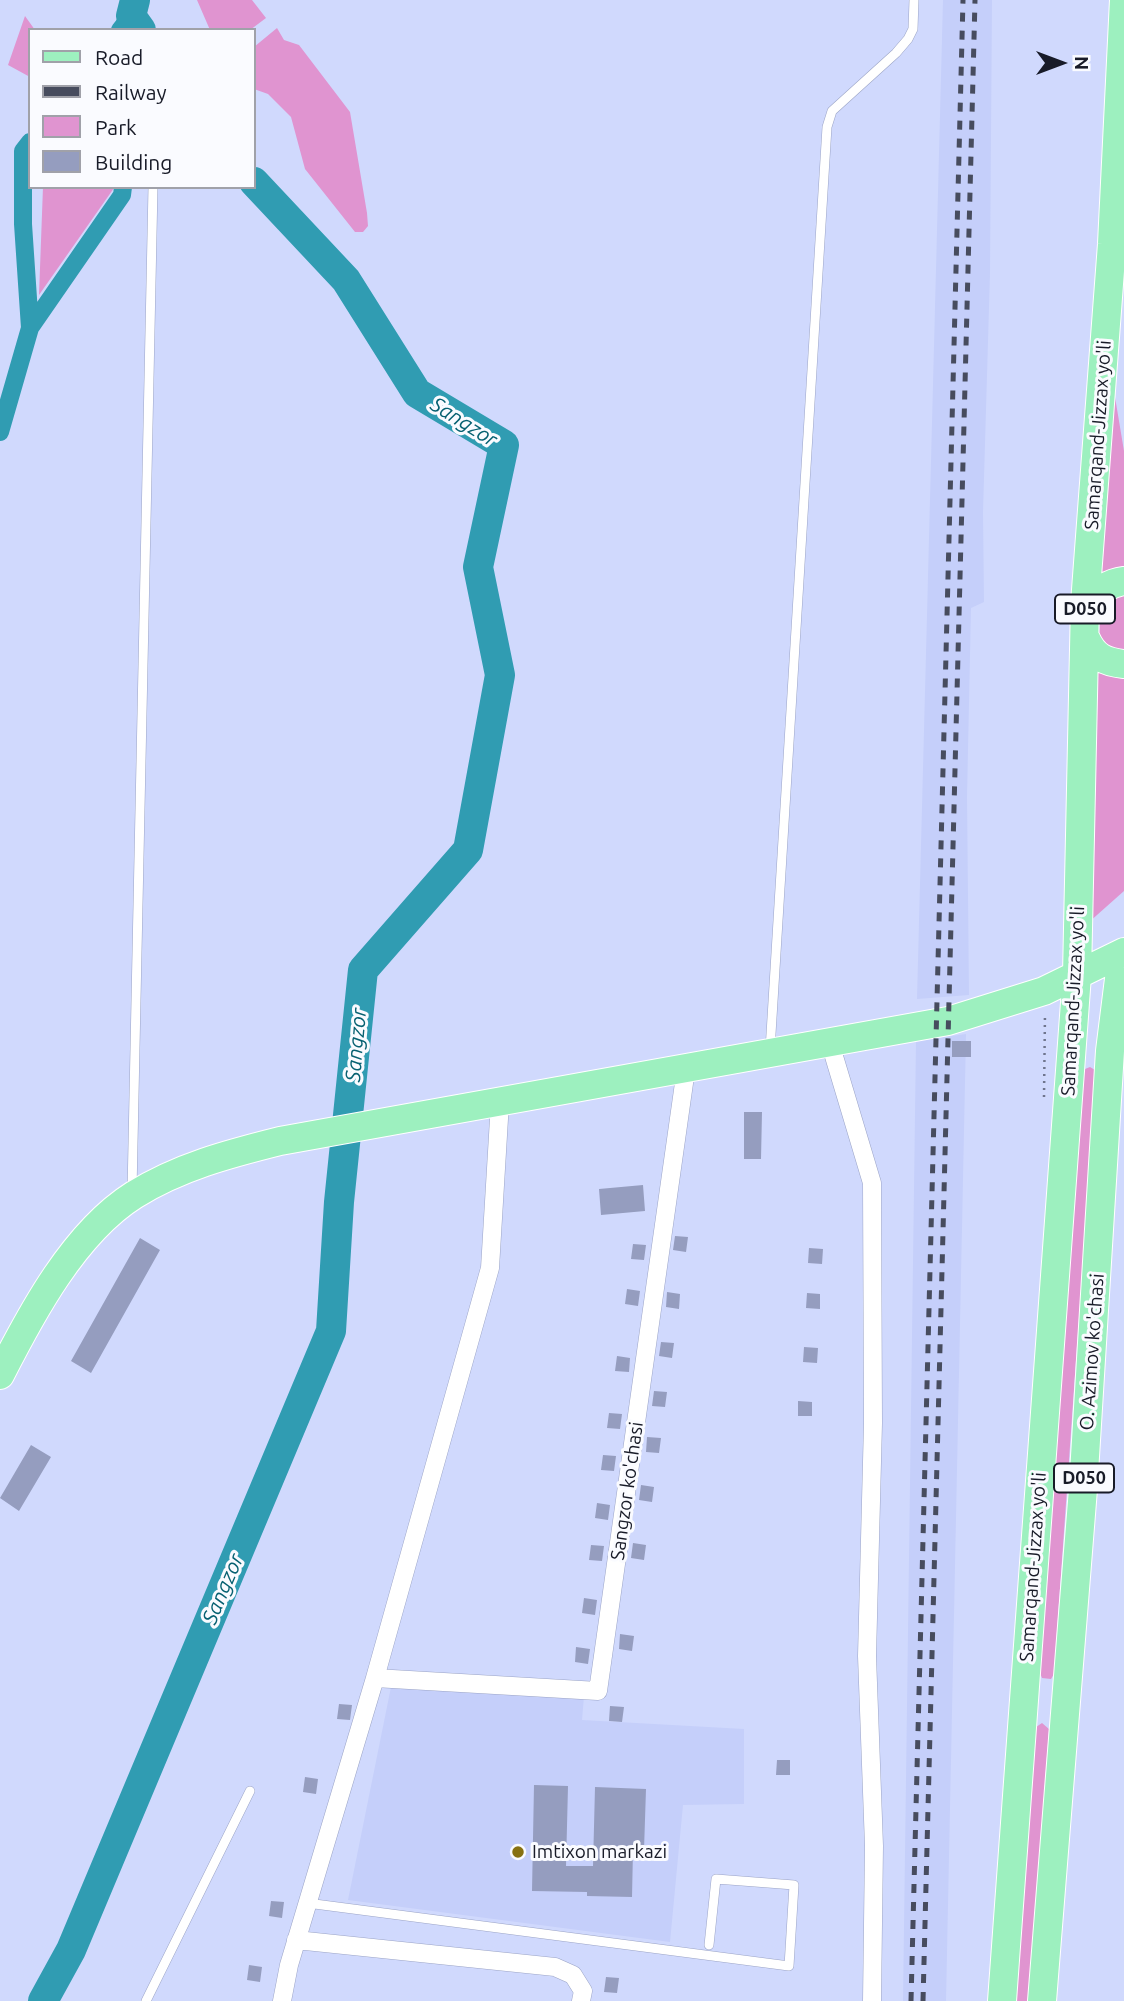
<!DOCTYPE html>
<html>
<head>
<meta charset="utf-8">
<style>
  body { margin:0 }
  #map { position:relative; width:1124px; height:2001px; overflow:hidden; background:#d0d9fd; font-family:Ubuntu,sans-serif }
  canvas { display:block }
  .legend { position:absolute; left:28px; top:28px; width:228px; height:161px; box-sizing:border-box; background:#fafbff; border:2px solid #a0a1a9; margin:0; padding:9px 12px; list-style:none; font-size:21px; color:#181b28 }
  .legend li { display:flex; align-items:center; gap:14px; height:35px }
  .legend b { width:35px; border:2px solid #a0a1a9 }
  .north { position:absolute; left:1026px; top:28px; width:70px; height:70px; -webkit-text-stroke:5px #fafbff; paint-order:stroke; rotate:90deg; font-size:19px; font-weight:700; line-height:28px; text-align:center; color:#181b28 }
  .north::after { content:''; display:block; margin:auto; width:24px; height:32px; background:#181b28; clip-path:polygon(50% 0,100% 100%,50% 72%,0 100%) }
</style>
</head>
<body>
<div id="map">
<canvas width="1124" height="2001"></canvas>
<ul class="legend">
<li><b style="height:9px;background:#9df0bf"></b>Road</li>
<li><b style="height:9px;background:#474c5e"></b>Railway</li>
<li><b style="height:19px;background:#e094d0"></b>Park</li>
<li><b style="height:19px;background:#959dbf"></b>Building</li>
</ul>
<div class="north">N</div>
</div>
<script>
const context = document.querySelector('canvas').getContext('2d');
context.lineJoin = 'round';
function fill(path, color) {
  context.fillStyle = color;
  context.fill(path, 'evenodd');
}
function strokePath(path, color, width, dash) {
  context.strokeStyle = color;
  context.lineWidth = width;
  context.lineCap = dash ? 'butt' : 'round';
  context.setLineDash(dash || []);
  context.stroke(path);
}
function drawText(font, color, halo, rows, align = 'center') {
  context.font = font + ' Ubuntu,sans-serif';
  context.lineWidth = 6;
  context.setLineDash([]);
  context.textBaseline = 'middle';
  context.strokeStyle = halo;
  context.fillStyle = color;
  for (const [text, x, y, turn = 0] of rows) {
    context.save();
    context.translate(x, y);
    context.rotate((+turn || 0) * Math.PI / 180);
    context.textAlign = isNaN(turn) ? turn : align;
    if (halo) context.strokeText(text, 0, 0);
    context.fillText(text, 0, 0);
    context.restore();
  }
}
const built = new Path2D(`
  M 943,0 L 992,0 L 990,273 L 983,512 L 984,602 L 971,608 L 967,797 L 969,995 L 917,999 Z
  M 966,1034 L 946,2001 L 903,2001 L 916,1041 Z
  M 391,1687 L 584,1696 L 582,1720 L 744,1729 L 744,1804 L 683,1805 L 670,1942 L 348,1900 Z`);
const green = new Path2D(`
  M 197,0 L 252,0 L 266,18 L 250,30 L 210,30 Z
  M 25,16 L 35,30 L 30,30 L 30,77 L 8,65 Z
  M 277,28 L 284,40 L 299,45 L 350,112 L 367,213 L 368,226 L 363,232 L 355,232 L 305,169 L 291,117 L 268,94 L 254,89 L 254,47 Z
  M 43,187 L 114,188 L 39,295 Z
  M 1110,397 L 1115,397 L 1124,451 L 1124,574 L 1101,575 Z
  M 1124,590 L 1124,652 L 1099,648 L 1100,602 Z
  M 1096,667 L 1124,670 L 1124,891 L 1088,923 Z
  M 1090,1067 L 1095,1070 L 1096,1075 L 1054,1674 L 1051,1679 L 1042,1678 L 1040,1673 L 1083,1074 L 1085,1069 Z
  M 1042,1723 L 1049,1729 L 1029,2001 L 1016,2001 L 1036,1727 Z`);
const canal = new Path2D(`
  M 120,30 L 131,16
  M 30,142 L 23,151 L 23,224 L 30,328
  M 0,432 L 30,328 L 122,195 L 123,187`);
const river = new Path2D(`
  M 135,0 L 131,16 L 141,30
  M 43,2001 L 71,1950 L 331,1331 L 339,1202 L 363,970 L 468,850 L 500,675 L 478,567 L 504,445 L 417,393 L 346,280 L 254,182`);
const building = new Path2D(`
  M 952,1041 L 971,1041 L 971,1057 L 952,1057 Z
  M 744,1112 L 762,1112 L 761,1159 L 744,1159 Z
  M 643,1185 L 645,1211 L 601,1215 L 599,1189 Z
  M 675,1236 L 688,1237 L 686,1252 L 673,1250 Z
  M 140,1238 L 160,1250 L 91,1373 L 71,1361 Z
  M 633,1244 L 646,1245 L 644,1260 L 631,1259 Z
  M 809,1248 L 823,1249 L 822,1264 L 808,1263 Z
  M 627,1289 L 640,1291 L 638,1306 L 625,1304 Z
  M 667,1292 L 680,1294 L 679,1309 L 666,1307 Z
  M 807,1293 L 820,1294 L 820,1309 L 806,1308 Z
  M 661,1342 L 674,1343 L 672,1358 L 659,1356 Z
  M 804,1347 L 818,1348 L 817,1363 L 803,1362 Z
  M 617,1356 L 630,1358 L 629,1372 L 615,1371 Z
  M 654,1391 L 667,1392 L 665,1407 L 652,1406 Z
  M 798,1401 L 812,1402 L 812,1416 L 798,1416 Z
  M 609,1413 L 622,1414 L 620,1429 L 607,1428 Z
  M 647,1437 L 661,1438 L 659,1453 L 646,1452 Z
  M 31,1445 L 51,1457 L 19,1511 L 0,1498 Z
  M 603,1455 L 616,1456 L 614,1471 L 601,1470 Z
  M 641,1485 L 654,1487 L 652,1502 L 639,1500 Z
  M 597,1503 L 610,1505 L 608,1520 L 595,1518 Z
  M 633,1543 L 646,1545 L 644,1560 L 631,1558 Z
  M 591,1545 L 604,1546 L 602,1561 L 589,1560 Z
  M 584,1598 L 597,1600 L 595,1615 L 582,1613 Z
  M 620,1634 L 634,1636 L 632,1651 L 619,1649 Z
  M 576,1647 L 590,1649 L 588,1664 L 575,1662 Z
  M 339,1704 L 352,1705 L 350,1720 L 337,1719 Z
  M 610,1706 L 624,1707 L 622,1722 L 609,1721 Z
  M 777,1760 L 790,1760 L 790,1775 L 776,1775 Z
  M 305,1777 L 318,1779 L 316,1794 L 303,1792 Z
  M 534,1785 L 568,1786 L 566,1866 L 593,1866 L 595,1787 L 646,1789 L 644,1850 L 633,1850 L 632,1897 L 587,1896 L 587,1892 L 532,1891 Z
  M 271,1901 L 284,1902 L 282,1918 L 269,1916 Z
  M 249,1965 L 262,1967 L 260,1982 L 247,1980 Z
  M 606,1977 L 619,1978 L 617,1993 L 604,1992 Z`);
const path = new Path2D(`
  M 1044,1097 L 1045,1013`);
const service = new Path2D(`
  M 770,1050 L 827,127 L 832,111 L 896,53 L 908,39 L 913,29 L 914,0
  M 132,1191 L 153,187
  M 307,1903 L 789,1966 L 794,1885 L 716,1879 L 709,1945
  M 146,2001 L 250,1791`);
const minor = new Path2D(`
  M 830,1043 L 872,1183 L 873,1423 L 867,1656 L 874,1846 L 872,2001
  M 375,1678 L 490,1268 L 500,1102
  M 296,1940 L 555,1967 L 573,1975 L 583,1991 L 581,2001
  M 282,2001 L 289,1965 L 375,1678 L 598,1691 L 686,1069`);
const primary = new Path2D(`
  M 1085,606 C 1095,593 1107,583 1124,581
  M 1086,639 C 1094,657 1105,662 1124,664
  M 0,1375 C 31,1314 74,1233 134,1195 C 179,1167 228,1154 280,1141 L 948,1021 L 1044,991 L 1124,952
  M 1002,2001 L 1077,975 L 1085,603 L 1112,244 L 1124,0
  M 1042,2001 L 1083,1489 L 1110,1051 L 1122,955`);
const rail = new Path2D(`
  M 911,2001 L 963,0
  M 923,2001 L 975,0`);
const markers = [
  [518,1852,7,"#877112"]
];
const shields = [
  [1085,609,60],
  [1084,1478,60]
];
const shieldNames = [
  ["D050",1085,609],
  ["D050",1084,1478]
];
const streetNames = [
  ["Samarqand-Jizzax yo'li",1098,435,-86],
  ["Samarqand-Jizzax yo'li",1073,1001,-87],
  ["O. Azimov ko'chasi",1092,1352,-86],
  ["Sangzor ko'chasi",627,1491,-82],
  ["Samarqand-Jizzax yo'li",1033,1567,-86]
];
const poiNames = [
  ["Imtixon markazi",532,1852]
];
const waterNames = [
  ["Sangzor",464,422,32],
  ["Sangzor",356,1045,-85],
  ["Sangzor",223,1589,-67]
];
fill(built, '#c5cffa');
fill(green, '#e094d0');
strokePath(canal, '#309cb2', 18);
strokePath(river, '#309cb2', 30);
fill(building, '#959dbf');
strokePath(service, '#9ba4c6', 10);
strokePath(minor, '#9ba4c6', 19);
strokePath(primary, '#fff', 30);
strokePath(path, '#6f758d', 2.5, [2, 5]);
strokePath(service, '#fff', 9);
strokePath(minor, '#fff', 18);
strokePath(primary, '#9df0bf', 28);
strokePath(rail, '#474c5e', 5, [9, 9]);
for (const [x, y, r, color] of markers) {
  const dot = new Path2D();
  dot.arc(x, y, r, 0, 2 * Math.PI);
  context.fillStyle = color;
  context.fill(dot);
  strokePath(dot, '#fafbff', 2.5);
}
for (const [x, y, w] of shields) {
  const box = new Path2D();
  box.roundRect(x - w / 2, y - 14.5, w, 29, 5);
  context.fillStyle = '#fafbff';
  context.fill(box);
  strokePath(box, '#181b28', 2);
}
drawText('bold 18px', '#181b28', null, shieldNames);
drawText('19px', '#181b28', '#fafbff', streetNames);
drawText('19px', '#181b28', '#fafbff', poiNames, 'left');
drawText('italic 21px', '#076172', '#fafbff', waterNames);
</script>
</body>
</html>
